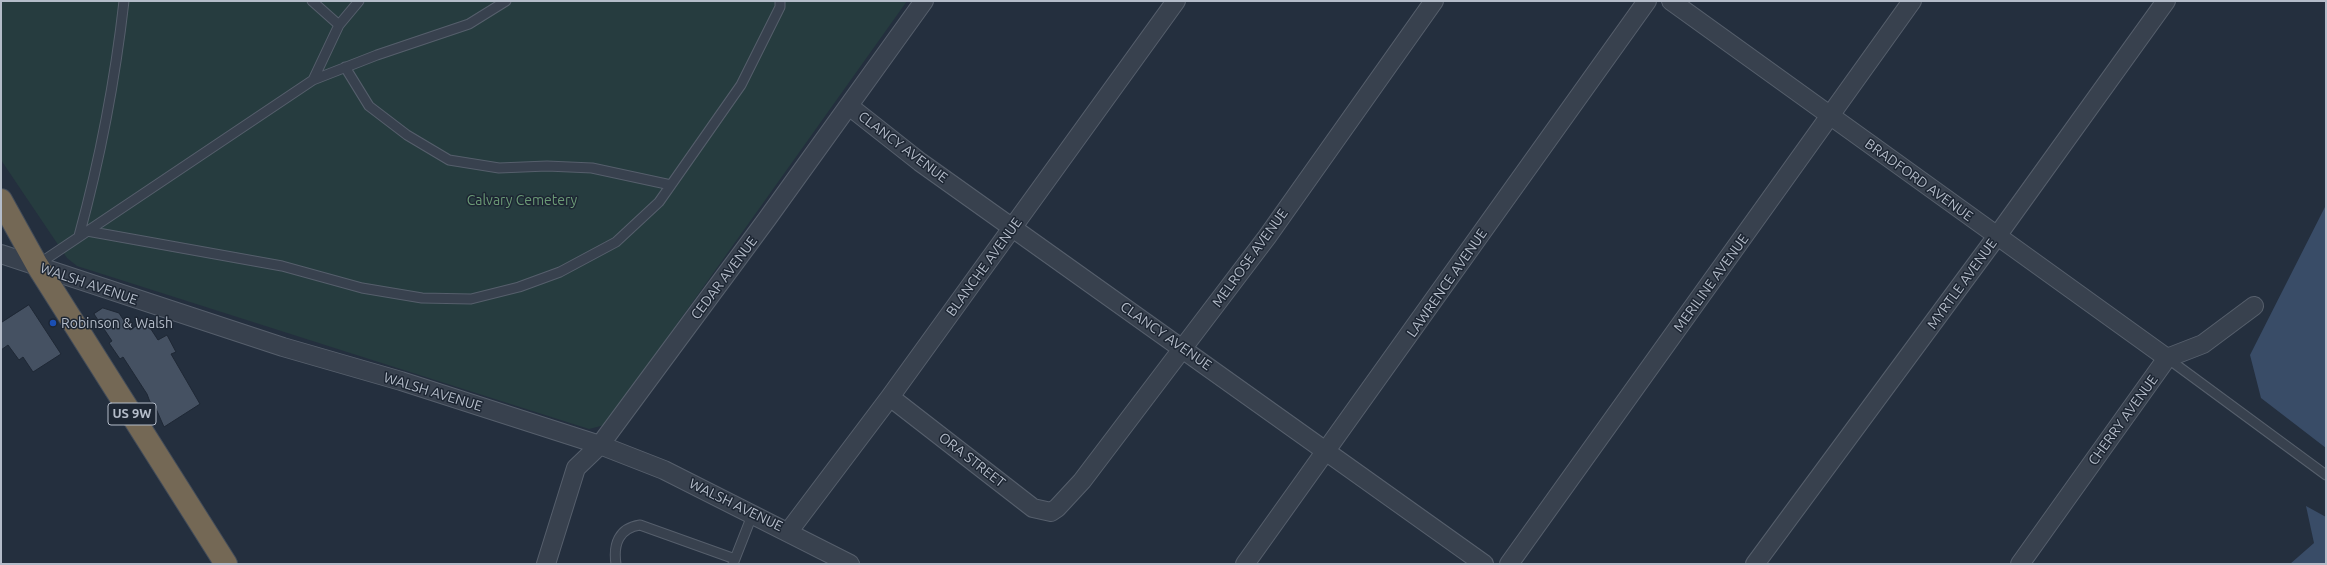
<!DOCTYPE html>
<html>
<head>
<meta charset="utf-8">
<style>
  body { margin:0 }
  #map { position:relative; width:2327px; height:565px; overflow:hidden; background:#242f3e; font-family:Ubuntu,sans-serif }
  canvas { display:block }
  .frame { position:absolute; inset:0; border:2px solid #b4bcc9; pointer-events:none }
</style>
</head>
<body>
<div id="map">
<canvas width="2327" height="565"></canvas>
<div class="frame"></div>
</div>
<script>
const context = document.querySelector('canvas').getContext('2d');
context.lineJoin = 'round';
function fill(path, color) {
  context.fillStyle = color;
  context.fill(path, 'evenodd');
}
function strokePath(path, color, width, dash) {
  context.strokeStyle = color;
  context.lineWidth = width;
  context.lineCap = dash ? 'butt' : 'round';
  context.setLineDash(dash || []);
  context.stroke(path);
}
function drawText(font, color, halo, rows, align = 'center') {
  context.font = font + ' Ubuntu,sans-serif';
  context.lineWidth = 3;
  context.setLineDash([]);
  context.textBaseline = 'middle';
  context.strokeStyle = halo;
  context.fillStyle = color;
  for (const [text, x, y, turn = 0] of rows) {
    context.save();
    context.translate(x, y);
    context.rotate((+turn || 0) * Math.PI / 180);
    context.textAlign = isNaN(turn) ? turn : align;
    if (halo) context.strokeText(text, 0, 0);
    context.fillText(text, 0, 0);
    context.restore();
  }
}
const green = new Path2D(`
  M 1,1 L 907,1 L 605,425 L 589,429 L 77,266 L 67,258 L 1,160 Z`);
const water = new Path2D(`
  M 2326,205 L 2326,448 L 2261,398 L 2250,355 Z
  M 2306,506 L 2326,517 L 2326,564 L 2290,564 L 2314,543 Z`);
const building = new Path2D(`
  M 29,305 L 61,354 L 33,372 L 23,357 L 19,360 L 8,345 L 1,350 L 1,323 Z
  M 103,308 L 119,313 L 130,330 L 145,320 L 158,340 L 167,335 L 176,352 L 171,354 L 200,404 L 164,427 L 154,404 L 150,402 L 147,394 L 123,357 L 120,359 L 109,343 L 112,341 L 94,314 Z`);
const lane = new Path2D(`
  M 312,1 L 339,25
  M 345,67 L 369,106 L 407,135 L 449,160 L 499,168 L 547,166 L 592,168 L 671,185
  M 313,80 L 377,55 L 469,24 L 506,1
  M 87,231 L 282,266 L 362,288 L 422,298 L 471,299 L 519,287 L 560,272 L 616,242 L 659,202 L 741,85 L 780,7 L 780,1
  M 79,236 C 100,159 115,81 124,1
  M 37,265 L 313,80 L 339,25 L 359,1
  M 2167,358 L 2326,475
  M 616,564 C 613,544 619,528 640,525 L 735,559
  M 733,564 L 753,513`);
const street = new Path2D(`
  M 1671,1 L 2167,358
  M 849,106 L 920,162 L 1484,564
  M 1,254 L 283,347 L 401,381 L 600,445 L 664,470 L 850,564
  M 890,397 L 1033,508 L 1051,512 L 1057,508 L 1082,481 L 1267,237 L 1434,1
  M 789,531 L 890,397 L 1176,1
  M 546,564 L 576,468 L 600,445 L 767,219 L 924,1
  M 1245,564 L 1647,1
  M 1509,564 L 1912,1
  M 1755,564 L 1997,236 L 2166,1
  M 2020,564 L 2167,358 L 2203,344 L 2254,306`);
const highway = new Path2D(`
  M 1,200 L 37,265 L 226,564`);
const markers = [
  [53,323,4,"#1a4fb4"]
];
const shields = [
  [132,414,48]
];
const shieldNames = [
  ["US 9W",132,414]
];
const streetNames = [
  ["CLANCY AVENUE",903,147,37],
  ["BRADFORD AVENUE",1919,180,36],
  ["MELROSE AVENUE",1250,258,-54],
  ["BLANCHE AVENUE",984,267,-54],
  ["CEDAR AVENUE",724,278,-53],
  ["LAWRENCE AVENUE",1447,283,-55],
  ["MERILINE AVENUE",1711,283,-54],
  ["WALSH AVENUE",89,284,19],
  ["MYRTLE AVENUE",1962,284,-54],
  ["CLANCY AVENUE",1166,336,35],
  ["WALSH AVENUE",433,392,17],
  ["CHERRY AVENUE",2123,420,-54],
  ["ORA STREET",972,460,38],
  ["WALSH AVENUE",736,505,26]
];
const parkNames = [
  ["Calvary Cemetery",522,200]
];
const poiNames = [
  ["Robinson & Walsh",61,323]
];
fill(green, '#263c3f');
fill(water, '#394c67');
fill(building, '#455162');
strokePath(building, '#1f2835', 1);
strokePath(lane, '#565f6c', 11);
strokePath(street, '#565f6c', 20);
strokePath(highway, '#434c59', 24);
strokePath(lane, '#38414e', 9);
strokePath(street, '#38414e', 18);
strokePath(highway, '#746855', 22);
for (const [x, y, r, color] of markers) {
  const dot = new Path2D();
  dot.arc(x, y, r, 0, 2 * Math.PI);
  context.fillStyle = color;
  context.fill(dot);
  strokePath(dot, '#1d2633', 1.5);
}
for (const [x, y, w] of shields) {
  const box = new Path2D();
  box.roundRect(x - w / 2, y - 11, w, 22, 3);
  context.fillStyle = '#1d2633';
  context.fill(box);
  strokePath(box, '#b4bcc9', 1);
}
drawText('bold 13px', '#b4bcc9', null, shieldNames);
drawText('14px', '#b4bcc9', '#1d2633', streetNames);
drawText('14px', '#6b9a76', '#1d2633', parkNames);
drawText('14px', '#b4bcc9', '#1d2633', poiNames, 'left');
</script>
</body>
</html>
